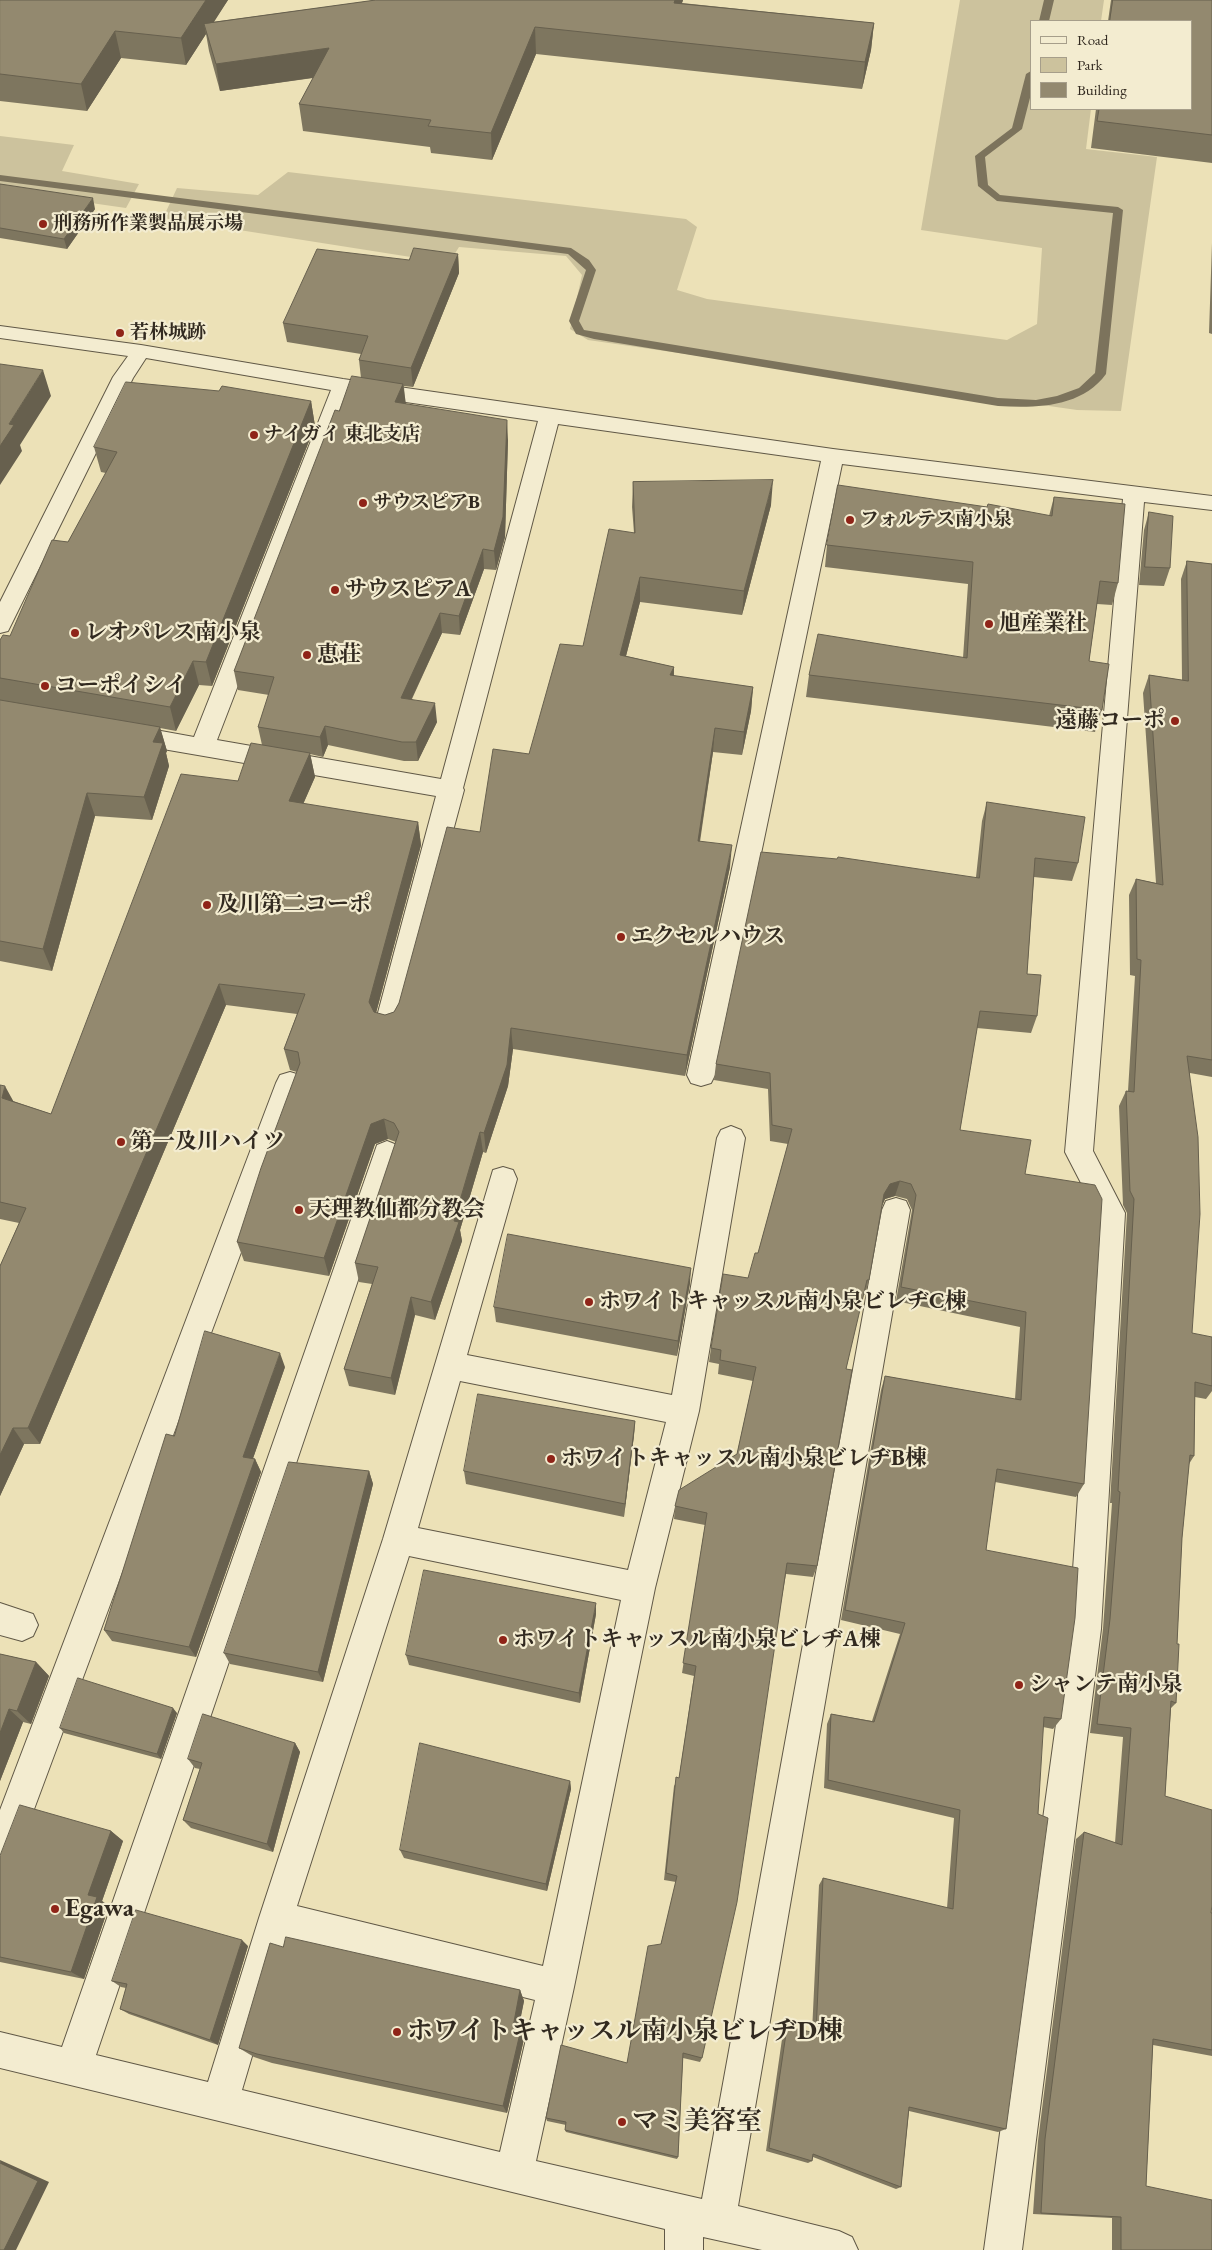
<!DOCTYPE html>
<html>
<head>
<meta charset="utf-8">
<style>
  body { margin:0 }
  #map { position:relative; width:1212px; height:2250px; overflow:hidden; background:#ece1b7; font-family:"EB Garamond",serif }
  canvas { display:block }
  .legend { position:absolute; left:1030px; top:20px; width:162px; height:90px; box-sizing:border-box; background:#f3ecd0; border:1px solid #a69e8a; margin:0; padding:6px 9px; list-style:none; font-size:15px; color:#322a20 }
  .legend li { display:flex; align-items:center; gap:10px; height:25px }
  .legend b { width:25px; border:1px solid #a69e8a }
</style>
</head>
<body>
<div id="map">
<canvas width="1212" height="2250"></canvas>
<ul class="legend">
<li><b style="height:6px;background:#f3ecd0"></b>Road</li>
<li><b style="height:14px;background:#ccc29d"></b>Park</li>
<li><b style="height:14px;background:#93896f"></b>Building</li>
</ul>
</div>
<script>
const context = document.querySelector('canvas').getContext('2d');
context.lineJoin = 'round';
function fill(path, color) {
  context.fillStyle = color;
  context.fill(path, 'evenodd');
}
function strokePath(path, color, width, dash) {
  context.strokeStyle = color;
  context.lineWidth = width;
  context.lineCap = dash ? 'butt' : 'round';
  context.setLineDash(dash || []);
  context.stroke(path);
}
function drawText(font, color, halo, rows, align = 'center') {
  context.font = font + ' "EB Garamond","Noto Serif JP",serif';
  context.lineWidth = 4.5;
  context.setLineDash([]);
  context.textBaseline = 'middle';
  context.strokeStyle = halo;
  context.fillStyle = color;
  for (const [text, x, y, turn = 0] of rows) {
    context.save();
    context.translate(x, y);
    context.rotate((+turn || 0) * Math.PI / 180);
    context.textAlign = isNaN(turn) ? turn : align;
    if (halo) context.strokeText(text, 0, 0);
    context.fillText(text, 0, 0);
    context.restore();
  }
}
const green = new Path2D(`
  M 960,0 L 1104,0 L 1101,21 L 1031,21 L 1031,109 L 1091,109 L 1086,149 L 1157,157 L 1121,411 L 1077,410 L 588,340 L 570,329 L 582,275 L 566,256 L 459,247 L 449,263 L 163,218 L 177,188 L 258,195 L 288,172 L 686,219 L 697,227 L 677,290 L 707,299 L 1007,340 L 1037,324 L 1042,248 L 921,230 Z
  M 0,136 L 74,145 L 62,171 L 139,184 L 126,208 L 0,190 Z`);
const stream = new Path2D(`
  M 1044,0 L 1054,0 L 1049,21 L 1039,21 Z
  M 1031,71 L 1031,94 L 1022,129 L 985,157 L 988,185 L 1000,195 L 1118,207 L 1123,210 L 1106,374 C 1081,408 1036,408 998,406 L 594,339 L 576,334 L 569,321 L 586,270 L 568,254 L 0,181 L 0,175 L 571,248 L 589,260 L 596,270 L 579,321 L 584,330 L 998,398 L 1036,400 L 1057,396 L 1079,388 L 1095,373 L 1113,213 L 997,201 L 978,186 L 975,156 L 1012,128 L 1026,74 Z`);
const minor = new Path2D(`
  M 0,326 L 141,345 L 343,379 L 833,449 L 1212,496 L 1212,510 L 1144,502 L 1093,1151 L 1125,1213 L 1101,1629 L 1022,2250 L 984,2250 L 1069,1629 L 1097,1214 L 1065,1152 L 1123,499 L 842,464 L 715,1075 L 711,1083 L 701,1086 L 691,1083 L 687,1075 L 821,461 L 558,424 L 463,788 L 464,790 L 401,1024 L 397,1032 L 388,1035 L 379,1032 L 375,1024 L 436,796 L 128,743 L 120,740 L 116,734 L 120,728 L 128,725 L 194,737 L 331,390 L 146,358 L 133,378 L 11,625 L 8,631 L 0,633 L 0,602 L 113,377 L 128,356 L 0,338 ZM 350,394 L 538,421 L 441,779 L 217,740 Z
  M 290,1072 L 300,1075 L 304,1083 L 17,1855 L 12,1867 L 0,1872 L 0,1810 L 276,1083 L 280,1075 Z
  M 731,1126 L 741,1130 L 745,1138 L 699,1411 L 655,1588 L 574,1987 L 536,2161 L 702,2199 L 882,1210 L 886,1201 L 896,1198 L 906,1201 L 910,1210 L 738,2206 L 839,2231 L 852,2237 L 858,2250 L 762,2250 L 703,2237 L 703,2250 L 665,2250 L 665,2229 L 0,2068 L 0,2032 L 62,2047 L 377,1145 L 387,1141 L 397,1145 L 401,1153 L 96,2055 L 208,2082 L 259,1918 L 383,1539 L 493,1170 L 503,1167 L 513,1170 L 517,1179 L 467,1355 L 672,1395 L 717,1138 L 721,1130 ZM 460,1381 L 666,1422 L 628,1570 L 418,1528 ZM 409,1556 L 621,1600 L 543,1966 L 297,1906 ZM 287,1938 L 535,2000 L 500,2152 L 242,2090 Z
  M 0,1603 L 33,1614 L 38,1625 L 33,1636 L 22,1641 L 0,1635 Z`);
const wall = new Path2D(`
  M 0,0 L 228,0 L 213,22 L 376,0 L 683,0 L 682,3 L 874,23 L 871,50 L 862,89 L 536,54 L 492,160 L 431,153 L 430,147 L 303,131 L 299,104 L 313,78 L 220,91 L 209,51 L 206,34 L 186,65 L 121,58 L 87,111 L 0,101 Z
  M 1111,0 L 1212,0 L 1212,163 L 1091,148 L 1096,109 L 1191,109 L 1191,21 L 1108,21 Z
  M 0,184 L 95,209 L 67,249 L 0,238 Z
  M 1212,243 L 1212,334 L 1209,333 Z
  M 458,254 L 459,273 L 413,387 L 404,386 L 405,404 L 508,440 L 505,537 L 496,570 L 484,569 L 460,635 L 442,633 L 412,699 L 437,722 L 418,761 L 404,761 L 328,745 L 323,757 L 310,754 L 315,777 L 303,804 L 418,822 L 421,845 L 376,1013 L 385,1015 L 394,1012 L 399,1003 L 480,832 L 529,754 L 583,646 L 634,533 L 632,507 L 633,482 L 771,505 L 742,615 L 640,602 L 626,656 L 674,667 L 674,676 L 753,687 L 751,711 L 742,755 L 713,752 L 700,842 L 730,867 L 685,1076 L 513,1049 L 508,1086 L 486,1153 L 483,1152 L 460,1230 L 462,1241 L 435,1320 L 415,1315 L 395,1395 L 349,1386 L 344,1369 L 372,1284 L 359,1282 L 355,1263 L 396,1142 L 388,1139 L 375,1144 L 329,1276 L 244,1261 L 237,1242 L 297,1072 L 290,1070 L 284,1049 L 297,1014 L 226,1005 L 40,1444 L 24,1444 L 0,1496 L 0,1266 L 19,1223 L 0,1219 L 0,1085 L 13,1101 L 51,1114 L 238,781 L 262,745 L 258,727 L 269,695 L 238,690 L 234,671 L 339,411 L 361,378 L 359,360 L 361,354 L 287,342 L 283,323 L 409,260 Z
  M 311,401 L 315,426 L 212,686 L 199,685 L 176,731 L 160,728 L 167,751 L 166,753 L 169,766 L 152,820 L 95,816 L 52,971 L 0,961 L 0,640 L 10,636 L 68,542 L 106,473 L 101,472 L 94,447 Z
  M 1054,497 L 1118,583 L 1112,605 L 1097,604 L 1089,661 L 1102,710 L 1095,732 L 806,697 L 809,675 L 963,658 L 968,584 L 825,567 L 827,545 L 1049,516 Z
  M 1149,512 L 1170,568 L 1164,586 L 1139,585 L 1144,530 Z
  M 1187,561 L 1212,564 L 1212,1077 L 1190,1073 L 1192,1333 L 1212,1386 L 1212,1391 L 1206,1399 L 1195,1397 L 1194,1456 L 1189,1464 L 1182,1538 L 1177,1644 L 1176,1703 L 1171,1708 L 1165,1796 L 1212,1913 L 1212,2056 L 1153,2045 L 1146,2186 L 1212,2250 L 1112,2250 L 1112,2218 L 1033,2214 L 1038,2141 L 1076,1839 L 1084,1832 L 1115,1843 L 1123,1737 L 1090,1733 L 1103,1629 L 1112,1503 L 1110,1503 L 1127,1213 L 1123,1205 L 1119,1106 L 1126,1091 L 1128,1091 L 1135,976 L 1130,975 L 1129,895 L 1136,879 L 1156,883 L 1143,693 L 1149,675 L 1182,680 L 1181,579 Z
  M 987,802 L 1078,863 L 1072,881 L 1034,877 L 1027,974 L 1037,1016 L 1031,1033 L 977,1028 L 960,1130 L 1025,1174 L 1084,1484 L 1076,1497 L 995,1482 L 986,1550 L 1061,1719 L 1053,1729 L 1043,1727 L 1006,2129 L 998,2132 L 909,2111 L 901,2187 L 896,2189 L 813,2157 L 812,2161 L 808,2163 L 766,2151 L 783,2032 L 787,2027 L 812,2032 L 819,1885 L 823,1878 L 947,1908 L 954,1818 L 824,1788 L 827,1724 L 831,1714 L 872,1721 L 900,1634 L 841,1620 L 881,1390 L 885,1376 L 1015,1399 L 1020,1327 L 896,1301 L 912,1210 L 907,1199 L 895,1196 L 885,1199 L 882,1206 L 869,1280 L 865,1295 L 863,1294 L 846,1369 L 817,1566 L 813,1577 L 786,1574 L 702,2058 L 700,2062 L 683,2058 L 678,2157 L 677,2159 L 566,2132 L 565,2130 L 566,2125 L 547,2121 L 546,2118 L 627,2063 L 661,1944 L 676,1882 L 664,1880 L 674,1786 L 679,1778 L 694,1676 L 682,1673 L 705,1525 L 674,1519 L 675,1506 L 737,1454 L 753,1381 L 718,1374 L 719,1364 L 709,1362 L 711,1348 L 748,1278 L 758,1253 L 788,1144 L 770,1141 L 768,1089 L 714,1080 L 716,1064 L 976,877 L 982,821 Z
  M 690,1283 L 677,1356 L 496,1322 L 494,1307 Z
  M 285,1367 L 253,1458 L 255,1459 L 261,1472 L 196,1657 L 112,1641 L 104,1630 L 174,1436 Z
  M 635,1421 L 634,1435 L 624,1517 L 466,1484 L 464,1471 Z
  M 369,1471 L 373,1484 L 323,1682 L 230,1664 L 224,1653 Z
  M 596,1614 L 580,1703 L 409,1665 L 406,1655 Z
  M 0,1654 L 36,1662 L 49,1676 L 31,1724 L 23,1722 L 0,1781 Z
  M 177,1713 L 161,1759 L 64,1733 L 60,1728 Z
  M 295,1743 L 300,1752 L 273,1852 L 191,1828 L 183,1820 L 200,1769 L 195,1768 L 188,1759 Z
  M 570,1781 L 571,1789 L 547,1891 L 404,1858 L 400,1850 Z
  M 111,1831 L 123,1841 L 102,1901 L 109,1906 L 84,1979 L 0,1962 L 0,1856 Z
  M 248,1946 L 218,2045 L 129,2014 L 120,2009 L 126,1988 L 121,1987 L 112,1981 Z
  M 283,1947 L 520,1990 L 524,2001 L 518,2029 L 521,2029 L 524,2039 L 507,2113 L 272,2063 L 254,2057 L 239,2048 Z`);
const shadedWall = new Path2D(`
  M 206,0 L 228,0 L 207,33 L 204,24 L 206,34 L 186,65 L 181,38 Z
  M 675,0 L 683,0 L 673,29 L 674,3 Z
  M 874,23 L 871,50 L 862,89 L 865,62 Z
  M 535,27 L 536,54 L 492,160 L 491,133 Z
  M 115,31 L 121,58 L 87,111 L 81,84 Z
  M 329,48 L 332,75 L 220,91 L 216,64 Z
  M 93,198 L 95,209 L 67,249 L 64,239 Z
  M 458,254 L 459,273 L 413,387 L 411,368 Z
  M 43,370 L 51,396 L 20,445 L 22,451 L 0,485 L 0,446 L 9,424 Z
  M 403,384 L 406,404 L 395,402 Z
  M 311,401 L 315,426 L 212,686 L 206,662 Z
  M 507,420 L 508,440 L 505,537 L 496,570 L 494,551 Z
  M 773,480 L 771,505 L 742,615 L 744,591 Z
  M 483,549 L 484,569 L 460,635 L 459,616 Z
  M 640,577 L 640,602 L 620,679 L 620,655 Z
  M 440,613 L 442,633 L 403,717 L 401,698 Z
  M 193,661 L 199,685 L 176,731 L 170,707 Z
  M 674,667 L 673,691 L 670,675 Z
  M 753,687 L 751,711 L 742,755 L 744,732 Z
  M 435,703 L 437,722 L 418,761 L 416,742 Z
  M 325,726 L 328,745 L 323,757 L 320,737 Z
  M 160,727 L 167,751 L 166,753 L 169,766 L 152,820 L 144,797 L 153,742 Z
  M 715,728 L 713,752 L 696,864 L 698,841 Z
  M 310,753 L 315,777 L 294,825 L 289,801 Z
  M 87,793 L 95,816 L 52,971 L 43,949 Z
  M 418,822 L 421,845 L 373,1024 L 369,1002 Z
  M 732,845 L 730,867 L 685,1076 L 687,1055 Z
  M 219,984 L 226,1005 L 40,1444 L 28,1428 Z
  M 511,1028 L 513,1049 L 508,1086 L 486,1153 L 484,1133 Z
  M 5,1086 L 16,1106 L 2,1098 Z
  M 384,1119 L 388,1139 L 375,1144 L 329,1276 L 324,1258 L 371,1124 Z
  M 480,1132 L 483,1152 L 460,1230 L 462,1241 L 435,1320 L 431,1302 Z
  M 900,1181 L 895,1196 L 885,1199 L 880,1210 L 884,1194 L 890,1184 Z
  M 691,1268 L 690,1283 L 677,1356 L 678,1341 Z
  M 411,1297 L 415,1315 L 395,1395 L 391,1378 Z
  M 280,1353 L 285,1367 L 249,1470 L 243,1457 Z
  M 635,1421 L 634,1435 L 624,1517 L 625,1504 Z
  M 13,1428 L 24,1444 L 0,1496 L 0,1455 Z
  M 255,1459 L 261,1472 L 196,1657 L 189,1647 Z
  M 369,1471 L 373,1484 L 323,1682 L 318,1672 Z
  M 596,1603 L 596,1614 L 580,1703 L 579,1693 Z
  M 36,1662 L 49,1676 L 31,1724 L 17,1711 Z
  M 173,1708 L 177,1713 L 161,1759 L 157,1754 Z
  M 9,1709 L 23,1722 L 0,1781 L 0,1733 Z
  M 295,1743 L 300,1752 L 273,1852 L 267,1844 Z
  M 570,1781 L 571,1789 L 547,1891 L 546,1884 Z
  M 111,1831 L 123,1841 L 102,1901 L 109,1906 L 84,1979 L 71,1972 L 88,1895 Z
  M 242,1940 L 248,1946 L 218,2045 L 210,2040 Z
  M 520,1990 L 524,2001 L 517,2037 L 513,2027 Z
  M 521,2029 L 524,2039 L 507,2113 L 503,2106 Z
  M 0,2160 L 49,2182 L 16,2250 L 4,2250 Z`);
const building = new Path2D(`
  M 0,0 L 206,0 L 181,38 L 115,31 L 81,84 L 0,74 Z
  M 376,0 L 675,0 L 674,3 L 874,23 L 865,62 L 535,27 L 491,133 L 428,126 L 431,120 L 299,104 L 329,48 L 216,64 L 204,24 Z
  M 1113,0 L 1212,0 L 1212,135 L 1097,121 L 1099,109 L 1191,109 L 1191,21 L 1110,21 Z
  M 0,184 L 93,198 L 64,239 L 0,228 Z
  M 414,248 L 458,254 L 411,368 L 359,360 L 368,336 L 283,323 L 317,249 L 409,260 Z
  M 0,364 L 43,370 L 9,424 L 14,425 L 0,446 Z
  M 352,376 L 403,384 L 395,402 L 507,420 L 503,517 L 494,551 L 483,549 L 459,616 L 440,613 L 401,698 L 435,703 L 416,742 L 402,742 L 325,726 L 320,737 L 258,727 L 274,677 L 234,671 L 335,410 L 339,411 Z
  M 126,382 L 219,391 L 222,386 L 311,401 L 206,662 L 193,661 L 170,707 L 0,678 L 0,640 L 3,635 L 10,636 L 52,540 L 68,542 L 117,452 L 94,447 Z
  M 773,480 L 744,591 L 640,577 L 620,655 L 674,667 L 670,675 L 753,687 L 744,732 L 715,728 L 698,841 L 732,845 L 687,1055 L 511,1028 L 507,1065 L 484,1133 L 480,1132 L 454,1221 L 459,1222 L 431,1302 L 411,1297 L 391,1378 L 344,1369 L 378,1267 L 355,1263 L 399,1132 L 394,1123 L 384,1119 L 371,1124 L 324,1258 L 237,1242 L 261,1168 L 300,1063 L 298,1052 L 284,1049 L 305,994 L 219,984 L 28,1428 L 13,1428 L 0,1455 L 0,1266 L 26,1208 L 0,1202 L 0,1085 L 5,1086 L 2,1098 L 51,1114 L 181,774 L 238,781 L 251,743 L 310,753 L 289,801 L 418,822 L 369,1002 L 374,1012 L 385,1015 L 394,1012 L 399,1003 L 447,827 L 480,832 L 493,749 L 529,754 L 560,644 L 583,646 L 609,529 L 635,533 L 633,482 Z
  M 838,485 L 987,507 L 988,504 L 1052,516 L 1054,497 L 1125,504 L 1118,583 L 1100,581 L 1089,661 L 1109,664 L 1102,710 L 809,675 L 818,634 L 967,658 L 973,562 L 827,545 Z
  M 1149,512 L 1173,516 L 1170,568 L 1145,567 Z
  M 1187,561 L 1212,564 L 1212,1060 L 1187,1056 L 1198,1137 L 1200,1214 L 1192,1333 L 1212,1337 L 1212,1386 L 1195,1382 L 1194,1456 L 1190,1455 L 1182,1538 L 1177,1644 L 1179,1644 L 1176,1703 L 1171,1701 L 1165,1796 L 1212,1810 L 1212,1905 L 1211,1913 L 1212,1913 L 1212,2050 L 1153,2039 L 1146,2186 L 1212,2200 L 1212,2250 L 1121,2250 L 1121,2217 L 1041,2213 L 1045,2139 L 1084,1832 L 1122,1845 L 1131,1728 L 1097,1724 L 1110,1619 L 1120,1492 L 1118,1491 L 1134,1199 L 1130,1191 L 1126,1091 L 1134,1092 L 1141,960 L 1137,959 L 1136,879 L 1163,885 L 1149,675 L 1188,681 Z
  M 0,700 L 160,727 L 153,742 L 163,743 L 144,797 L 87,793 L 43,949 L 0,941 Z
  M 987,802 L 1085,817 L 1078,863 L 1035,858 L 1027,974 L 1041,975 L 1037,1016 L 980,1011 L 960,1130 L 1031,1140 L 1025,1174 L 1095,1185 L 1102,1199 L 1084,1484 L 997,1469 L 986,1550 L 1078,1568 L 1075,1618 L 1061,1719 L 1044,1717 L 1038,1814 L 1048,1818 L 1006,2129 L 909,2107 L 901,2187 L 813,2154 L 812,2161 L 769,2148 L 787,2027 L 816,2033 L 823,1878 L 953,1909 L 960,1810 L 828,1780 L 831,1714 L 874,1722 L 905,1623 L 845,1610 L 885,1376 L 1021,1400 L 1026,1312 L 901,1287 L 916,1195 L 911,1184 L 900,1181 L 890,1184 L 884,1194 L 869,1280 L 867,1280 L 846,1369 L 852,1370 L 817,1566 L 787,1563 L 737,1902 L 702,2058 L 683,2053 L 678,2157 L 565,2130 L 566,2122 L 546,2118 L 561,2045 L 627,2063 L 648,1946 L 661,1944 L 677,1876 L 666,1873 L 676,1777 L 679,1778 L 696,1666 L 683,1663 L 707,1513 L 675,1506 L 679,1490 L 737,1454 L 756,1367 L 720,1360 L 721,1350 L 711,1348 L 723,1274 L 748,1278 L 755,1253 L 758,1253 L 792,1129 L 772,1125 L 770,1073 L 716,1064 L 761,852 L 837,859 L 838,857 L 979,878 Z
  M 508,1234 L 691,1268 L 678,1341 L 494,1307 Z
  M 205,1331 L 280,1353 L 243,1457 L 255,1459 L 189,1647 L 104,1630 L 166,1434 L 174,1436 Z
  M 478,1394 L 635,1421 L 625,1504 L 464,1471 Z
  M 289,1462 L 369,1471 L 318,1672 L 224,1653 Z
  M 424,1570 L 596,1603 L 579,1693 L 406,1655 Z
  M 0,1654 L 36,1662 L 17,1711 L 9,1709 L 0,1733 Z
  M 78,1678 L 173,1708 L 157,1754 L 60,1728 Z
  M 203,1714 L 295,1743 L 267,1844 L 183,1820 L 202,1763 L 188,1759 Z
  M 420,1743 L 570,1781 L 546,1884 L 400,1850 Z
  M 20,1805 L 111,1831 L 88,1895 L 97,1897 L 71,1972 L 0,1957 L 0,1856 Z
  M 136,1910 L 242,1940 L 210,2040 L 120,2009 L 127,1984 L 112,1981 Z
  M 286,1937 L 520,1990 L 513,2027 L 521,2029 L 503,2106 L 257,2054 L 239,2048 L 270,1943 L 283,1947 Z
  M 0,2163 L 38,2181 L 4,2250 L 0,2250 Z`);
const markers = [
  [43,224,5,"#8f2418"],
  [120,333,5,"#8f2418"],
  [254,435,5,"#8f2418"],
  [363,503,5,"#8f2418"],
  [850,520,5,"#8f2418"],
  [335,590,5,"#8f2418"],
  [989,624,5,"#8f2418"],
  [75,633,5,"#8f2418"],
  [307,655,5,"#8f2418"],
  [45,686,5,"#8f2418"],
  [1175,721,5,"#8f2418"],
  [207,905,5,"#8f2418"],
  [621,937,5,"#8f2418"],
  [121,1142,5,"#8f2418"],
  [299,1210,5,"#8f2418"],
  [589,1302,5,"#8f2418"],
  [551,1459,5,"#8f2418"],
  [503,1640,5,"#8f2418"],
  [1019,1685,5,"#8f2418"],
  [55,1909,5,"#8f2418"],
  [397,2032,5,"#8f2418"],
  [622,2122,5,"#8f2418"]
];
const farPoinames = [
  ["刑務所作業製品展示場",53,224],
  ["若林城跡",130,333],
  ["ナイガイ 東北支店",264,435],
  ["サウスピアB",373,503],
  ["フォルテス南小泉",860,520]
];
const poiNames = [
  ["サウスピアA",345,590],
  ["旭産業社",999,624],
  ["レオパレス南小泉",85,633],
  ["恵荘",317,655],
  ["コーポイシイ",55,686],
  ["遠藤コーポ",1165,721,"right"],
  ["及川第二コーポ",217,905],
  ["エクセルハウス",631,937],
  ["第一及川ハイツ",131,1142],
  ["天理教仙都分教会",309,1210],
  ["ホワイトキャッスル南小泉ビレヂC棟",599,1302],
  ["ホワイトキャッスル南小泉ビレヂB棟",561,1459],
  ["ホワイトキャッスル南小泉ビレヂA棟",513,1640],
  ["シャンテ南小泉",1029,1685]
];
const nearPoinames = [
  ["Egawa",65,1909],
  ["ホワイトキャッスル南小泉ビレヂD棟",407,2032],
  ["マミ美容室",632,2122]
];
fill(green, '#ccc29d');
fill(stream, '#7c735c');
strokePath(minor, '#605846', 2);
fill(minor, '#f3ecd0');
fill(wall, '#7e765f');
fill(shadedWall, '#67604e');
fill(building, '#93896f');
strokePath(building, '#67604e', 1);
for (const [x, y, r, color] of markers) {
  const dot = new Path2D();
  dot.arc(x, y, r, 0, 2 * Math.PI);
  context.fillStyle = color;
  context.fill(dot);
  strokePath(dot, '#f3ecd0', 2);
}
drawText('bold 19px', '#322a20', '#f3ecd0', farPoinames, 'left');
drawText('bold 22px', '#322a20', '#f3ecd0', poiNames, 'left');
drawText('bold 26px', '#322a20', '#f3ecd0', nearPoinames, 'left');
</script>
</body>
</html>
